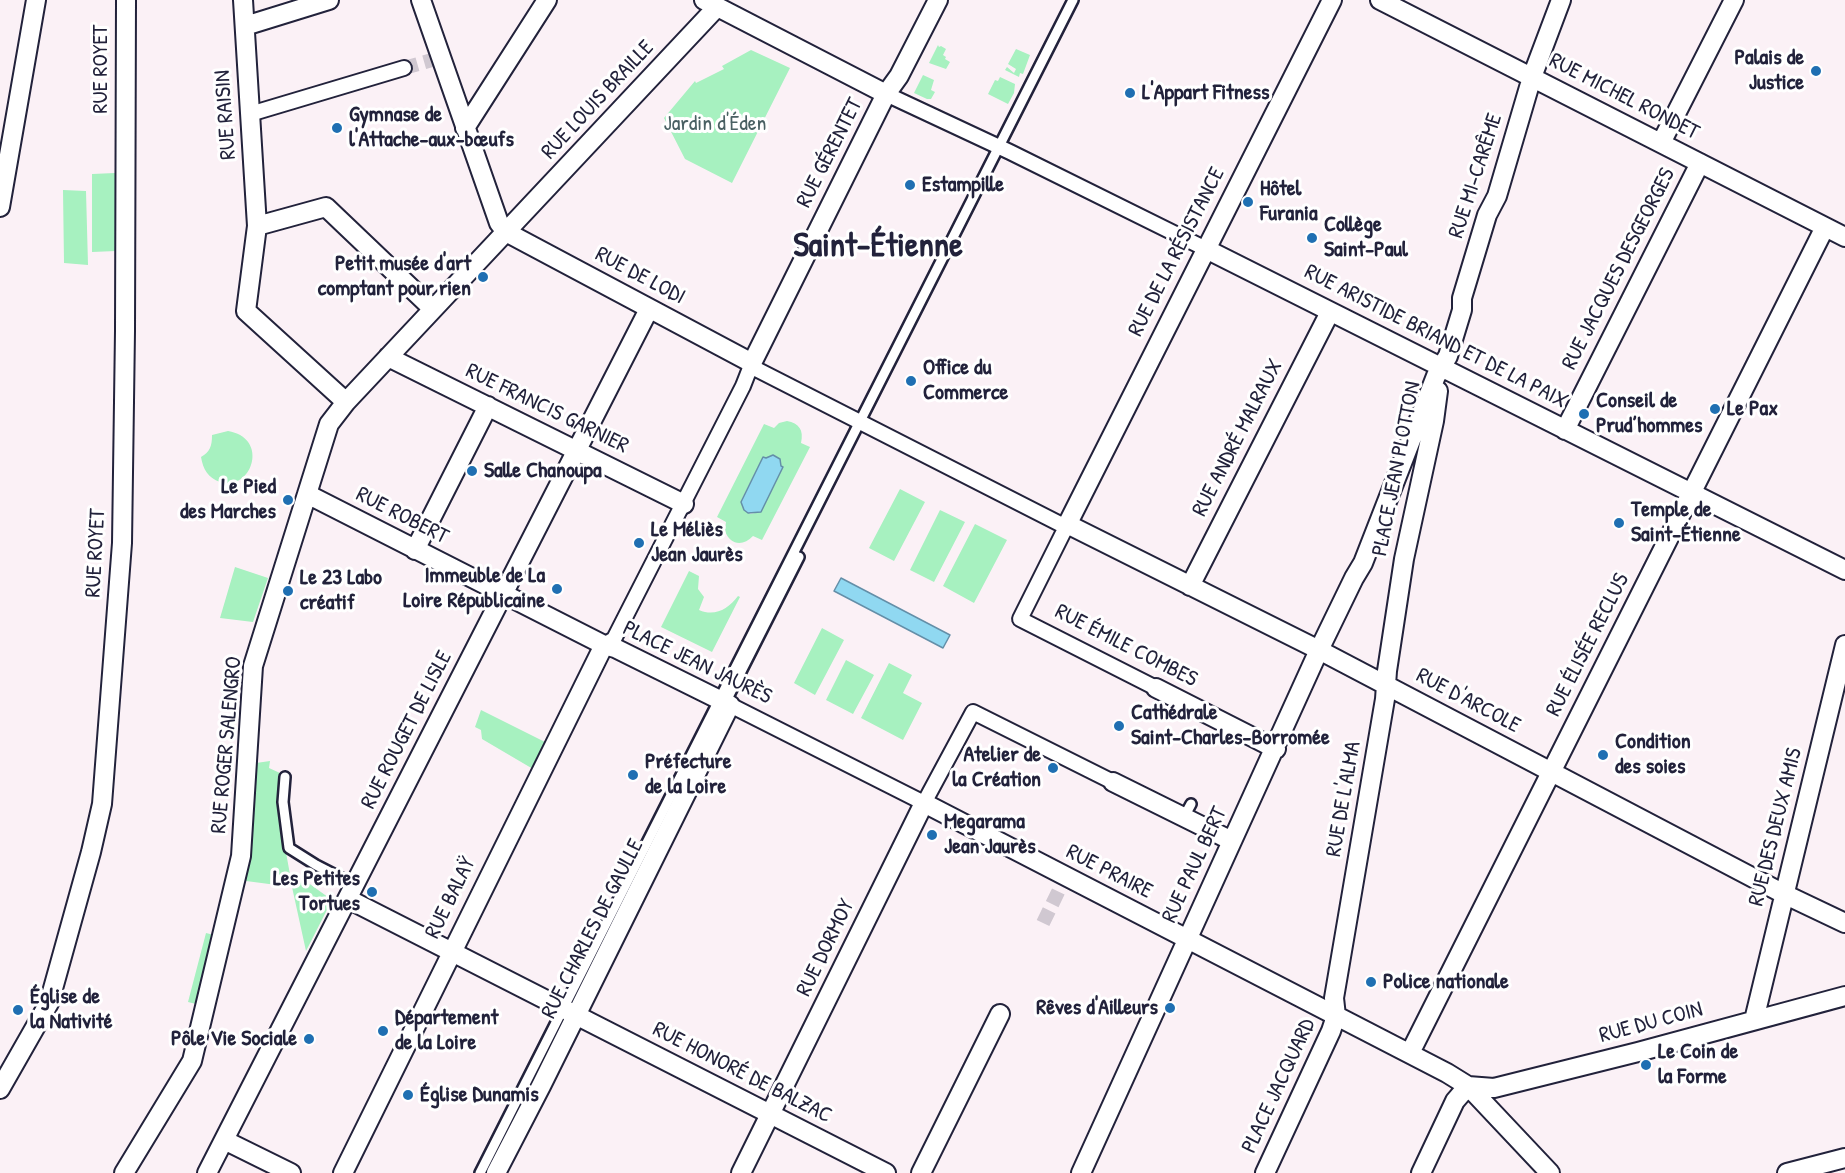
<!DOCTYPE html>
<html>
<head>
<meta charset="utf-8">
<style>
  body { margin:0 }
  canvas { display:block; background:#fbf1f6 }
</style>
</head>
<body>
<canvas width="1845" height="1173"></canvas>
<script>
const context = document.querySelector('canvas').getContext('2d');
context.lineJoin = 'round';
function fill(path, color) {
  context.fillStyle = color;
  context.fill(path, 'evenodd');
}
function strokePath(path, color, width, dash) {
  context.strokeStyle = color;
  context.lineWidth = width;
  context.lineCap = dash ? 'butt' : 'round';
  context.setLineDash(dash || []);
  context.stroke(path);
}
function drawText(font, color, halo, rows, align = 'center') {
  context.font = font + ' "Patrick Hand",sans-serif';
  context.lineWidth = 6;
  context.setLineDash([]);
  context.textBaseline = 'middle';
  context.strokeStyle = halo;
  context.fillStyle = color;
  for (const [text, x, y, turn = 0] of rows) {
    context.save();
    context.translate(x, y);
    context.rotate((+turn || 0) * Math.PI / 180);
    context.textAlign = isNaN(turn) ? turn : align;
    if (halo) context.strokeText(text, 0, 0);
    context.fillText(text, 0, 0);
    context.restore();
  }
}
const green = new Path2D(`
  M 938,45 L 939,47 L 941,46 L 946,49 L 943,55 L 946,57 L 945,59 L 950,62 L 946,69 L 929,63 Z
  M 1016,49 L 1030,55 L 1023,74 L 1020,73 L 1019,77 L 1005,70 L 1007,67 L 1014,73 L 1016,69 L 1008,64 Z
  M 751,50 L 790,68 L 732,183 L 685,159 L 664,118 L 695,81 L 696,83 L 724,69 L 722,66 Z
  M 923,75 L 934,80 L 931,90 L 935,92 L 931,99 L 927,99 L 914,93 Z
  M 1000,77 L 1015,84 L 1014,93 L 1008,104 L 988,94 L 995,80 L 998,81 Z
  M 115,173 L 116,251 L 92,252 L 92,174 Z
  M 63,190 L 86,191 L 88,265 L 64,263 Z
  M 787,421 C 799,423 804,430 801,443 L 810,447 L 762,540 L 753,536 C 743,547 730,545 725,531 L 726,522 L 717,517 L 764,424 L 774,428 L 779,423 ZM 763,457 L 783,467 L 760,512 L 750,514 L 741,501 Z
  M 228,431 C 270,438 252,492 220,482 C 208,478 203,469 201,457 C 210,452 212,446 212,435 Z
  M 900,489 L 925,502 L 894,561 L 869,548 Z
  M 940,510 L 965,522 L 934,582 L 910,570 Z
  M 975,524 L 1007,540 L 974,603 L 943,586 Z
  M 235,567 L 268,578 L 253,622 L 220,618 Z
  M 689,571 L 699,576 L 698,589 L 704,597 L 699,610 C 715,617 728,609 738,596 L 740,597 L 712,652 L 661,627 Z
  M 822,628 L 844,640 L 815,695 L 794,683 Z
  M 846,660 L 874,675 L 853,714 L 826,700 Z
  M 889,663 L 912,675 L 903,693 L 922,703 L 903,740 L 861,718 Z
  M 481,710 L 547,743 L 533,769 L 482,739 L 481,730 L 475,727 Z
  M 270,761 L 269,768 L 280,773 L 283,836 L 291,880 L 307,882 L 332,900 L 306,951 L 292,887 L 246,881 L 256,763 Z
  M 206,933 L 214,935 L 196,1004 L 188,1002 Z`);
const water = new Path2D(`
  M 773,455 L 780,459 L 781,466 L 783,467 L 761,512 L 748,513 L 744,510 L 741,502 L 763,457 L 766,458 Z
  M 841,578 L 950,635 L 943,648 L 834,591 Z`);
const pedestrianTunnel = new Path2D(`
  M 404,68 L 432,60
  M 1043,923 L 1061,886`);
const service = new Path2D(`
  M 724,705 L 799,557
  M 285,777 L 283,802 L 289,848 L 316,865 L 355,885
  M 1184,817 L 1191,804
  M 480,1173 L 1073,0`);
const pedestrian = new Path2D(`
  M 886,94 L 1010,152 L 1206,249
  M 250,114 L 404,68
  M 752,363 L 756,369 L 1066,527 L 1020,619 L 1156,688
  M 604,645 L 614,639 L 743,386 L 752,363
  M 730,705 L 924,803 L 973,712 L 1113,782`);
const minor = new Path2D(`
  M 243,0 L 257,226 L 246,311 L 346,402
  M 421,0 L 499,223 L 506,232 L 752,363 L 886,94 L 899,76 L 938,0
  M 704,0 L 886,94
  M 1332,0 L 1066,527 L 1071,526 L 1319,650 L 1784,894 L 1845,923
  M 1380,0 L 1845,237
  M 245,26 L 329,0
  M 465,128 L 547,0
  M 1661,143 L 1734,0
  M 0,207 L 36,0
  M 257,226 L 326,207 L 433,309
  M 1206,249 L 1845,570
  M 388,357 L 684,504
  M 1565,430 L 1700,163
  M 307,494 L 604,645 L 615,648 L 730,705 L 541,1086 L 496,1173
  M 415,550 L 488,406
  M 1190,586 L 1330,312
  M 1156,688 L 1276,749
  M 1113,782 L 1232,841
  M 348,899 L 886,1173
  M 1754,1020 L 1845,645
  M 1410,1053 L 1825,227
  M 1468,1086 L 1494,1088 L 1638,1052 L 1845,996
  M 0,1089 L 49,1003 L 91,852 L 102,804 L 122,543 L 125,331 L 126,0
  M 224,1140 L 291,1173
  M 124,1173 L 192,1061 L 241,856 L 253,666 L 329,424 L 346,402 L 717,7
  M 207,1173 L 649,309
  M 343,1173 L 604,645
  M 741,1173 L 924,803 L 1447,1073 L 1468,1086 L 1550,1173
  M 921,1173 L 1000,1014
  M 1081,1173 L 1319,650 L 1354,578 L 1363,563 L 1436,376 L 1448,356 L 1462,310 L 1462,298 L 1487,215 L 1497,196 L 1532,77 L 1561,0
  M 1265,1173 L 1331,1031 L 1336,1016 L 1334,998 L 1385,699 L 1387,671 L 1404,559 L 1434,421 L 1438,391
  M 1421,1173 L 1455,1101 L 1468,1086
  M 1787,1173 L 1845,1158`);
const markers = [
  [1816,71,6,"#1f6fb2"],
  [1130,93,6,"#1f6fb2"],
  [337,128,6,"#1f6fb2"],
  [910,185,6,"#1f6fb2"],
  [1248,202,6,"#1f6fb2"],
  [1312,238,6,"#1f6fb2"],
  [483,277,6,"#1f6fb2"],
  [911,381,6,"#1f6fb2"],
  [1715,409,6,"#1f6fb2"],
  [1584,414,6,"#1f6fb2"],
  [472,471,6,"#1f6fb2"],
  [288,500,6,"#1f6fb2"],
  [1619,523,6,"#1f6fb2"],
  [639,543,6,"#1f6fb2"],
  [557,589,6,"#1f6fb2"],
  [288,591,6,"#1f6fb2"],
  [1119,726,6,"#1f6fb2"],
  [1603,755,6,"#1f6fb2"],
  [1053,768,6,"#1f6fb2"],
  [633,775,6,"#1f6fb2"],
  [932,835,6,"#1f6fb2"],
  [372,892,6,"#1f6fb2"],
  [1371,982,6,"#1f6fb2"],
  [1170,1008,6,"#1f6fb2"],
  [18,1010,6,"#1f6fb2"],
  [383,1031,6,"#1f6fb2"],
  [309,1039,6,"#1f6fb2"],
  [1646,1065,6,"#1f6fb2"],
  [408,1095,6,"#1f6fb2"]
];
const poiNames = [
  ["Palais de",1804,58,"right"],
  ["Justice",1804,83,"right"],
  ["L'Appart Fitness",1142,93],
  ["Gymnase de",349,115],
  ["l'Attache-aux-bœufs",349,140],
  ["Estampille",922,185],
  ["Hôtel",1260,189],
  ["Furania",1260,214],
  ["Collège",1324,225],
  ["Saint-Paul",1324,250],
  ["Petit musée d'art",471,264,"right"],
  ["comptant pour rien",471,289,"right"],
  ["Office du",923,368],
  ["Commerce",923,393],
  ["Conseil de",1596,401],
  ["Prud’hommes",1596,426],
  ["Le Pax",1727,409],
  ["Salle Chanoupa",484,471],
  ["Le Pied",276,487,"right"],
  ["des Marches",276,512,"right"],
  ["Temple de",1631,510],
  ["Saint-Étienne",1631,535],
  ["Le Méliès",651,530],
  ["Jean Jaurès",651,555],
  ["Immeuble de La",545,576,"right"],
  ["Loire Républicaine",545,601,"right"],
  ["Le 23 Labo",300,578],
  ["créatif",300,603],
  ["Cathédrale",1131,713],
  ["Saint-Charles-Borromée",1131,738],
  ["Condition",1615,742],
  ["des soies",1615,767],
  ["Atelier de",1041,755,"right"],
  ["la Création",1041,780,"right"],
  ["Préfecture",645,762],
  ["de la Loire",645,787],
  ["Megarama",944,822],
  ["Jean Jaurès",944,847],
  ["Les Petites",360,879,"right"],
  ["Tortues",360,904,"right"],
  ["Police nationale",1383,982],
  ["Église de",30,997],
  ["la Nativité",30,1022],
  ["Rêves d'Ailleurs",1158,1008,"right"],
  ["Département",395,1018],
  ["de la Loire",395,1043],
  ["Pôle Vie Sociale",297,1039,"right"],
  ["Le Coin de",1658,1052],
  ["la Forme",1658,1077],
  ["Église Dunamis",420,1095]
];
const streetNames = [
  ["RUE ROYET",101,69,-90],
  ["RUE MICHEL RONDET",1624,97,27],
  ["RUE LOUIS BRAILLE",598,100,-47],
  ["RUE RAISIN",226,115,-94],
  ["RUE GÉRENTET",830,153,-63],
  ["RUE MI-CARÊME",1476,176,-72],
  ["RUE DE LA RÉSISTANCE",1177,252,-63],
  ["RUE JACQUES DESGEORGES",1619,269,-63],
  ["RUE DE LODI",640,276,28],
  ["RUE ARISTIDE BRIAND ET DE LA PAIX",1436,337,27],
  ["RUE FRANCIS GARNIER",547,409,26],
  ["RUE ANDRÉ MALRAUX",1238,438,-63],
  ["PLACE JEAN PLOTTON",1397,469,-79],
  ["RUE ROBERT",402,516,27],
  ["RUE ROYET",96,553,-87],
  ["RUE ÉLISÉE RECLUS",1588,645,-63],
  ["RUE ÉMILE COMBES",1126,646,27],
  ["PLACE JEAN JAURÈS",697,663,26],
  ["RUE D'ARCOLE",1468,701,28],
  ["RUE ROUGET DE LISLE",407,730,-63],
  ["RUE ROGER SALENGRO",227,745,-85],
  ["RUE DE L'ALMA",1344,799,-80],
  ["RUE DES DEUX AMIS",1776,827,-76],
  ["RUE PAUL BERT",1195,865,-65],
  ["RUE PRAIRE",1109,872,27],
  ["RUE BALAŸ",451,898,-64],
  ["RUE CHARLES DE GAULLE",593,929,-63],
  ["RUE DORMOY",826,948,-64],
  ["RUE DU COIN",1651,1023,-15],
  ["RUE HONORÉ DE BALZAC",742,1073,27],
  ["PLACE JACQUARD",1279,1086,-65]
];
const parkNames = [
  ["Jardin d'Éden",715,124]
];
const townNames = [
  ["Saint-Étienne",878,247]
];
fill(green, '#a7f1c0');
fill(water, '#90d8f1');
strokePath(water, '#648fa8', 1.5);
strokePath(pedestrianTunnel, '#d0c8d1', 14, [14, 7]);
strokePath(service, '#22223b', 14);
strokePath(pedestrian, '#22223b', 18);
strokePath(minor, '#22223b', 22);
strokePath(service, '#fff', 9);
strokePath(pedestrian, '#fff', 14);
strokePath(minor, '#fff', 18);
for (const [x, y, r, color] of markers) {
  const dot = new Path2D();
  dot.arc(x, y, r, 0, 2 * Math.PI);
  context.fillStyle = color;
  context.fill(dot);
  strokePath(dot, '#fff', 2);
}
drawText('bold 22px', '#22223b', '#fff', poiNames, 'left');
drawText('22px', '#22223b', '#fff', streetNames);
drawText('22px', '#4a6063', '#fff', parkNames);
drawText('bold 34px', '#22223b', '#fff', townNames);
</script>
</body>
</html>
